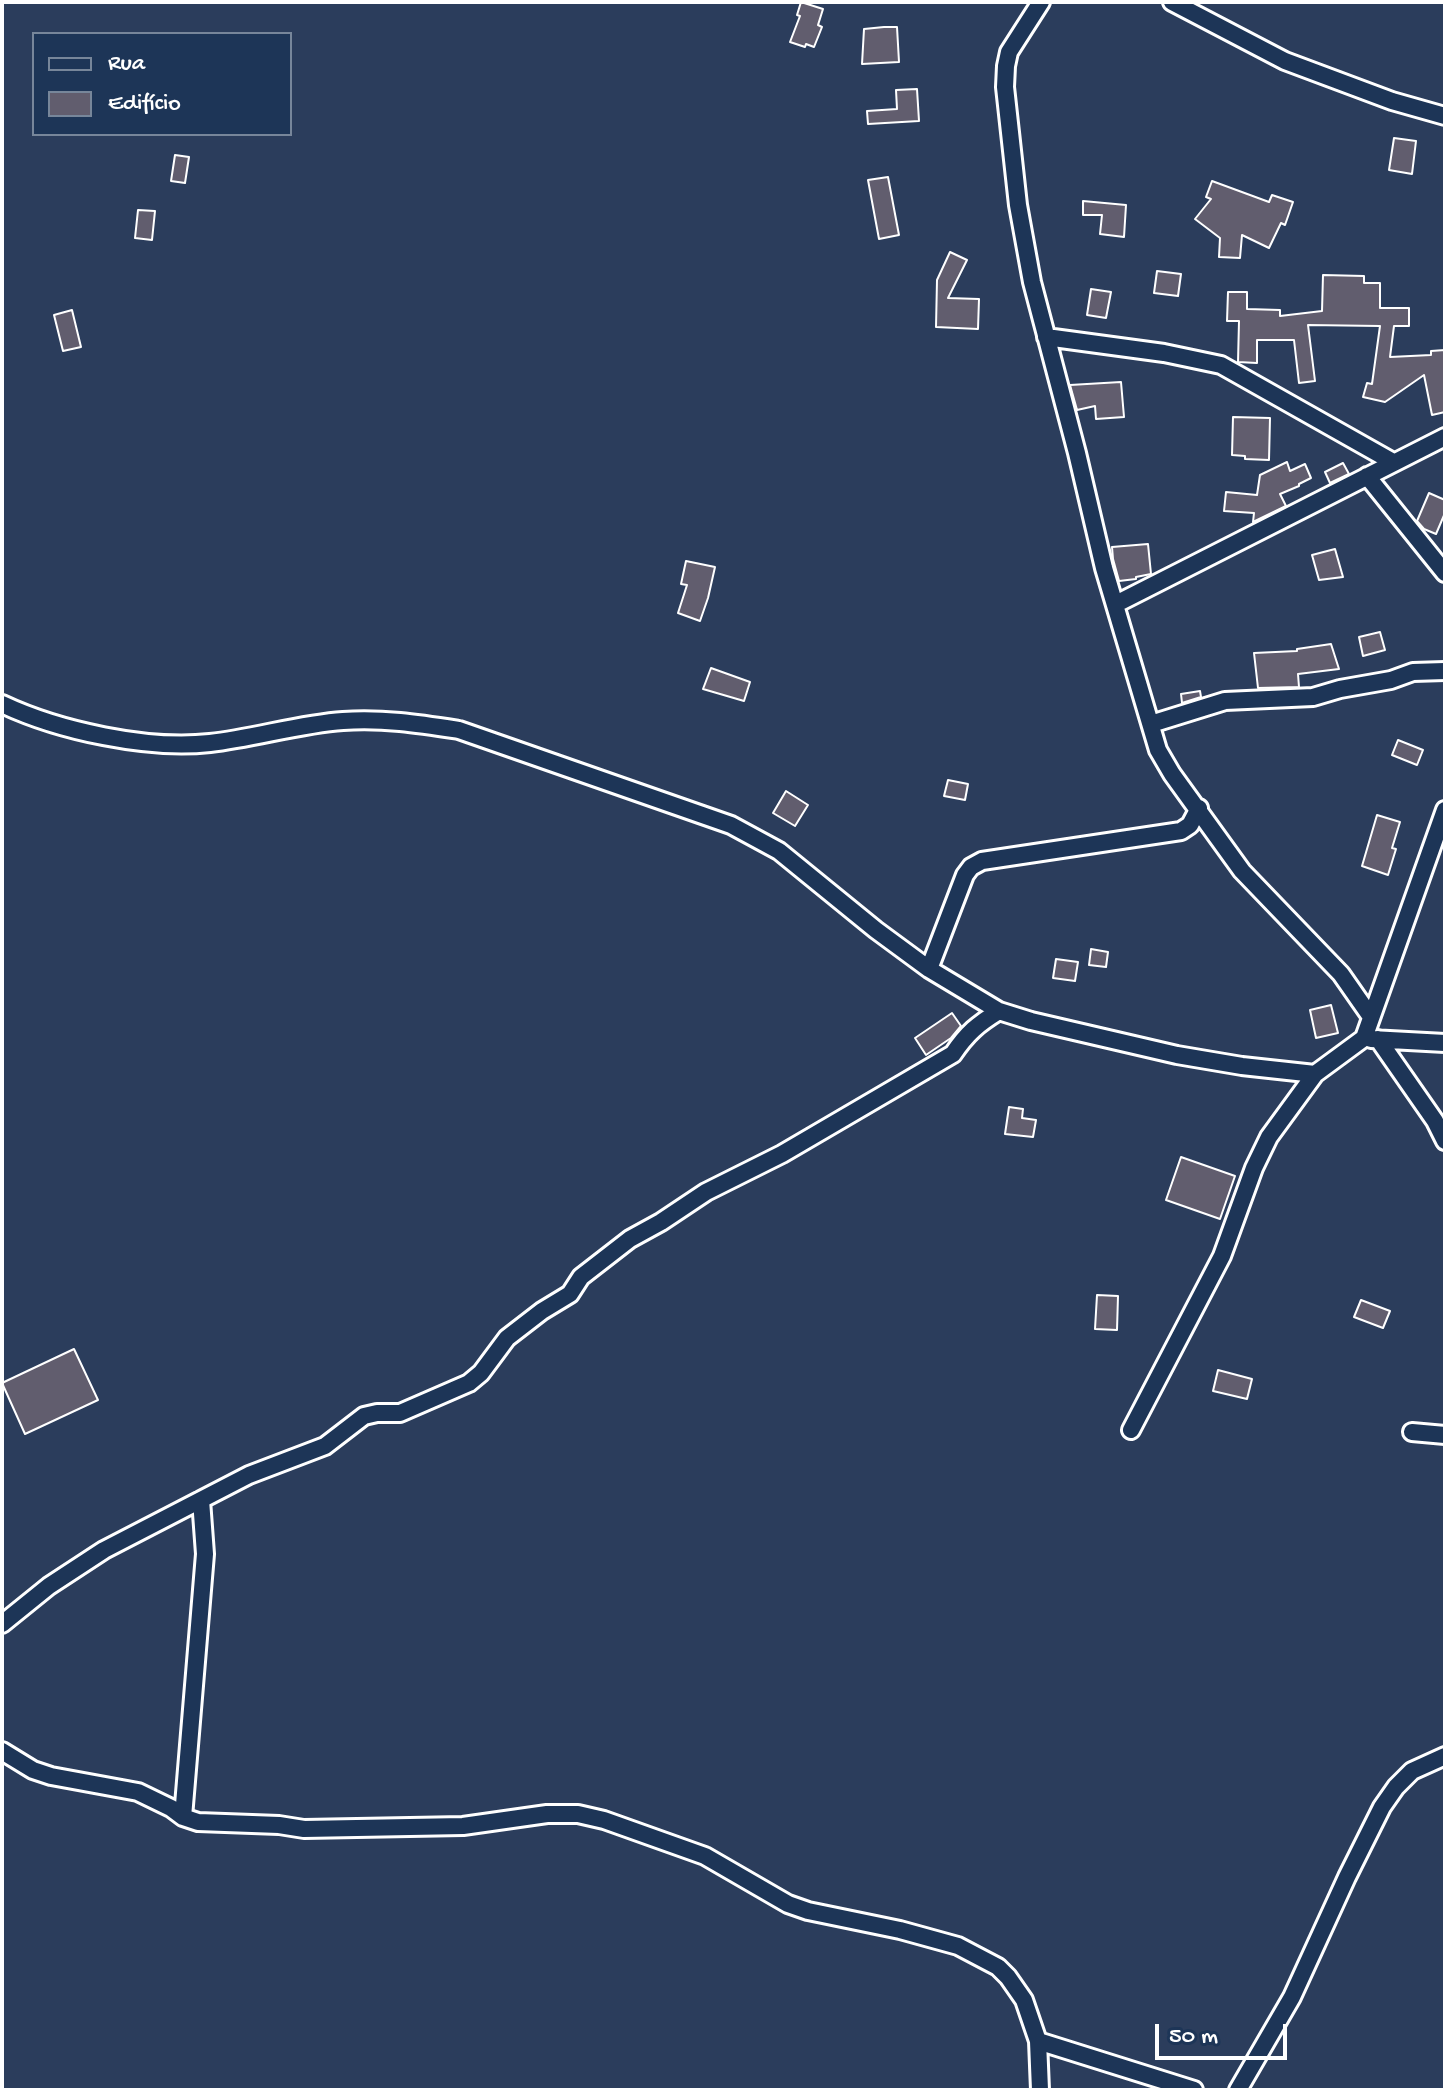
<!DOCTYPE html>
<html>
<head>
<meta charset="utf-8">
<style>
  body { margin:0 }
  #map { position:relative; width:1447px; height:2092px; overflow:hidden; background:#2b3d5c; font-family:"Gochi Hand",sans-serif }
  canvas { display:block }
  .frame { position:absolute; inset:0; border:4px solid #fff; pointer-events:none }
  .legend { position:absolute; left:32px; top:32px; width:260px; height:104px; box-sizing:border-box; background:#1d3557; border:2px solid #77869a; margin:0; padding:10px 14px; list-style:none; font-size:24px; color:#fff }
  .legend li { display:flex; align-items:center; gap:16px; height:40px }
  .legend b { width:40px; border:2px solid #77869a }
  .scale { position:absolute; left:1155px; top:2024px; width:132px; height:36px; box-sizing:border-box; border:4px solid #fff; border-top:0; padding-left:10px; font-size:24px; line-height:28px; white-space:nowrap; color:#fff; -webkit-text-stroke:6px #1d3557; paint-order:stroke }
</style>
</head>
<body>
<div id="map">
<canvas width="1447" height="2092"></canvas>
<div class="frame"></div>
<ul class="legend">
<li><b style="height:10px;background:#1d3557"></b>Rua</li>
<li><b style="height:22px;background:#615d6e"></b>Edifício</li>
</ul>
<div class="scale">50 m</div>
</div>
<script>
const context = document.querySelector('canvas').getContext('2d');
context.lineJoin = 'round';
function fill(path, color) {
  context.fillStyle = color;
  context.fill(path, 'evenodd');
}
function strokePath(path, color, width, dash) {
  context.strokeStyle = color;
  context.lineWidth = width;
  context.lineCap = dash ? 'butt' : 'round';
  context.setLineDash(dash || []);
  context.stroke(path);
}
const building = new Path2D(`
  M 801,2 L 823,9 L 818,25 L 822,27 L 814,47 L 806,44 L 805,47 L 790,42 L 800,16 L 797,15 Z
  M 884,27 L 897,27 L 899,62 L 862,64 L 864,29 Z
  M 917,89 L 919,121 L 868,124 L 867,111 L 897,109 L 896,90 Z
  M 1394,138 L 1416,141 L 1412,174 L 1389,170 Z
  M 175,155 L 189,157 L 185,183 L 171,181 Z
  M 888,177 L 899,235 L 879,239 L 868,180 Z
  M 1212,181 L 1269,202 L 1272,195 L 1293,202 L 1285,225 L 1281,223 L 1269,248 L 1242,235 L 1240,258 L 1219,257 L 1220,238 L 1195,219 L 1211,199 L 1206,197 Z
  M 1083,201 L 1126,205 L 1124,237 L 1100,234 L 1102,215 L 1083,215 Z
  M 138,210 L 155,211 L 152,240 L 135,238 Z
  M 950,252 L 967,260 L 948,298 L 979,299 L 978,329 L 936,327 L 937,280 Z
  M 1157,271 L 1181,274 L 1178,296 L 1154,293 Z
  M 1323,275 L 1364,276 L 1364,283 L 1380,283 L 1380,308 L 1409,308 L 1409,326 L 1394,326 L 1390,357 L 1431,355 L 1431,351 L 1445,350 L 1445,412 L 1432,415 L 1424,375 L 1385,402 L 1363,397 L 1367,383 L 1372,384 L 1380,326 L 1308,325 L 1315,381 L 1299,383 L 1294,340 L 1257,340 L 1257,363 L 1238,362 L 1239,321 L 1227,321 L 1228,292 L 1247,292 L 1247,309 L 1280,310 L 1280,316 L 1322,311 Z
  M 1091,289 L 1111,292 L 1106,318 L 1087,315 Z
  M 72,310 L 81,347 L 63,351 L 54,315 Z
  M 1121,382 L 1124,417 L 1096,419 L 1095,406 L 1077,410 L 1070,385 Z
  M 1233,417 L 1270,418 L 1269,460 L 1245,459 L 1245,456 L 1232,455 Z
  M 1287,462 L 1290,471 L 1305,464 L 1311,478 L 1299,484 L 1299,486 L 1280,494 L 1286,506 L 1253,522 L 1254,513 L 1224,511 L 1226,492 L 1257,495 L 1260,475 Z
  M 1343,463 L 1349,474 L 1330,483 L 1325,472 Z
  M 1429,493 L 1445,500 L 1445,513 L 1436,534 L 1424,529 L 1417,521 Z
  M 1148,544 L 1151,574 L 1136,577 L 1136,579 L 1119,581 L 1113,559 L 1112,547 Z
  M 1335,549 L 1343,577 L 1319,580 L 1312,555 Z
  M 686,561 L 715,567 L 708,598 L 700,621 L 678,613 L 687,585 L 681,584 Z
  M 1380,632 L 1385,650 L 1363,656 L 1359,637 Z
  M 1331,644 L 1339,669 L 1298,674 L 1299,687 L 1258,688 L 1254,653 L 1297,651 L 1297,649 Z
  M 711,668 L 750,682 L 744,701 L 703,689 Z
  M 1200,691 L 1201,697 L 1182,703 L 1181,694 Z
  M 1398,740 L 1423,750 L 1417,765 L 1392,755 Z
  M 948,780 L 968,784 L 965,800 L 944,796 Z
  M 786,791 L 808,805 L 795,826 L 773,813 Z
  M 1377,815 L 1400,822 L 1392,848 L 1396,849 L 1388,875 L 1362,866 Z
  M 1091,949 L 1108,952 L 1106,967 L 1089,965 Z
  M 1056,959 L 1078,962 L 1075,981 L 1053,978 Z
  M 1331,1005 L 1338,1033 L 1316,1038 L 1310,1010 Z
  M 952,1013 L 961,1026 L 951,1038 L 926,1055 L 915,1038 Z
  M 1009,1107 L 1023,1109 L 1022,1118 L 1036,1120 L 1033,1137 L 1005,1134 Z
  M 1181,1157 L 1235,1176 L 1220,1219 L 1166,1200 Z
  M 1097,1295 L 1118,1296 L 1117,1330 L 1095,1329 Z
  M 1361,1300 L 1390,1311 L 1383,1328 L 1354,1317 Z
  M 74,1349 L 98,1400 L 25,1434 L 2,1383 Z
  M 1218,1370 L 1252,1379 L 1247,1399 L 1213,1391 Z`);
const minor = new Path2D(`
  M 1041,2 L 1009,52 L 1006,66 L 1005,87 L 1018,205 L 1032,282 L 1077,453 L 1104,568 L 1158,750 L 1172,774 L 1242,871 L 1341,974 L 1371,1017
  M 1172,2 L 1285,61 L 1392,101 L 1445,116
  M 1046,337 L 1164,353 L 1221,365 L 1393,462
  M 1367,476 L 1445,573
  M 1116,604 L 1445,437
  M 2,704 C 59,731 148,750 210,743 C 255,738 299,724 343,721 C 382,718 420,724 459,730 L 731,825 L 779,851 L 876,930 L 929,969 L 999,1011 L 1031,1021 L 1177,1055 L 1242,1066 L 1315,1074
  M 1151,724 L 1225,701 L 1313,697 L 1340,689 L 1391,680 L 1413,672 L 1445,671
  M 929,969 L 965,875 L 971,867 L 982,861 L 1181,831 L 1190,825 L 1199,808
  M 1371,1039 L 1445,1043
  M 1378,1039 L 1435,1121 L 1445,1141
  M 1131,1430 L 1222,1256 L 1254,1168 L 1269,1137 L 1315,1074 L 1364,1038 L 1445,810
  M 1412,1432 L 1445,1435
  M 2,1624 L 49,1586 L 104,1550 L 249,1475 L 325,1446 L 364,1416 L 377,1413 L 400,1413 L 469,1383 L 481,1373 L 507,1338 L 542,1311 L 570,1294 L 581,1277 L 630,1239 L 661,1222 L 706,1192 L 782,1154 L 953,1054 C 967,1033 978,1024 999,1011
  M 2,1751 L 33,1770 L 51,1776 L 138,1792 L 171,1808 L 183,1817 L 198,1822 L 279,1825 L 304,1829 L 463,1826 L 547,1814 L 578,1814 L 604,1820 L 705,1856 L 788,1904 L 808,1911 L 900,1930 L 958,1946 L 998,1967 L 1008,1977 L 1024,2000 L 1038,2041 L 1040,2090
  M 183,1817 L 205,1554 L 201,1500
  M 1038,2041 L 1194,2090
  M 1238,2090 L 1292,1997 L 1347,1877 L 1382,1807 L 1396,1787 L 1412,1771 L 1445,1756`);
fill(building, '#615d6e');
strokePath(building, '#fff', 2);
strokePath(minor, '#fff', 22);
strokePath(minor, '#1d3557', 16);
</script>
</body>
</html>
